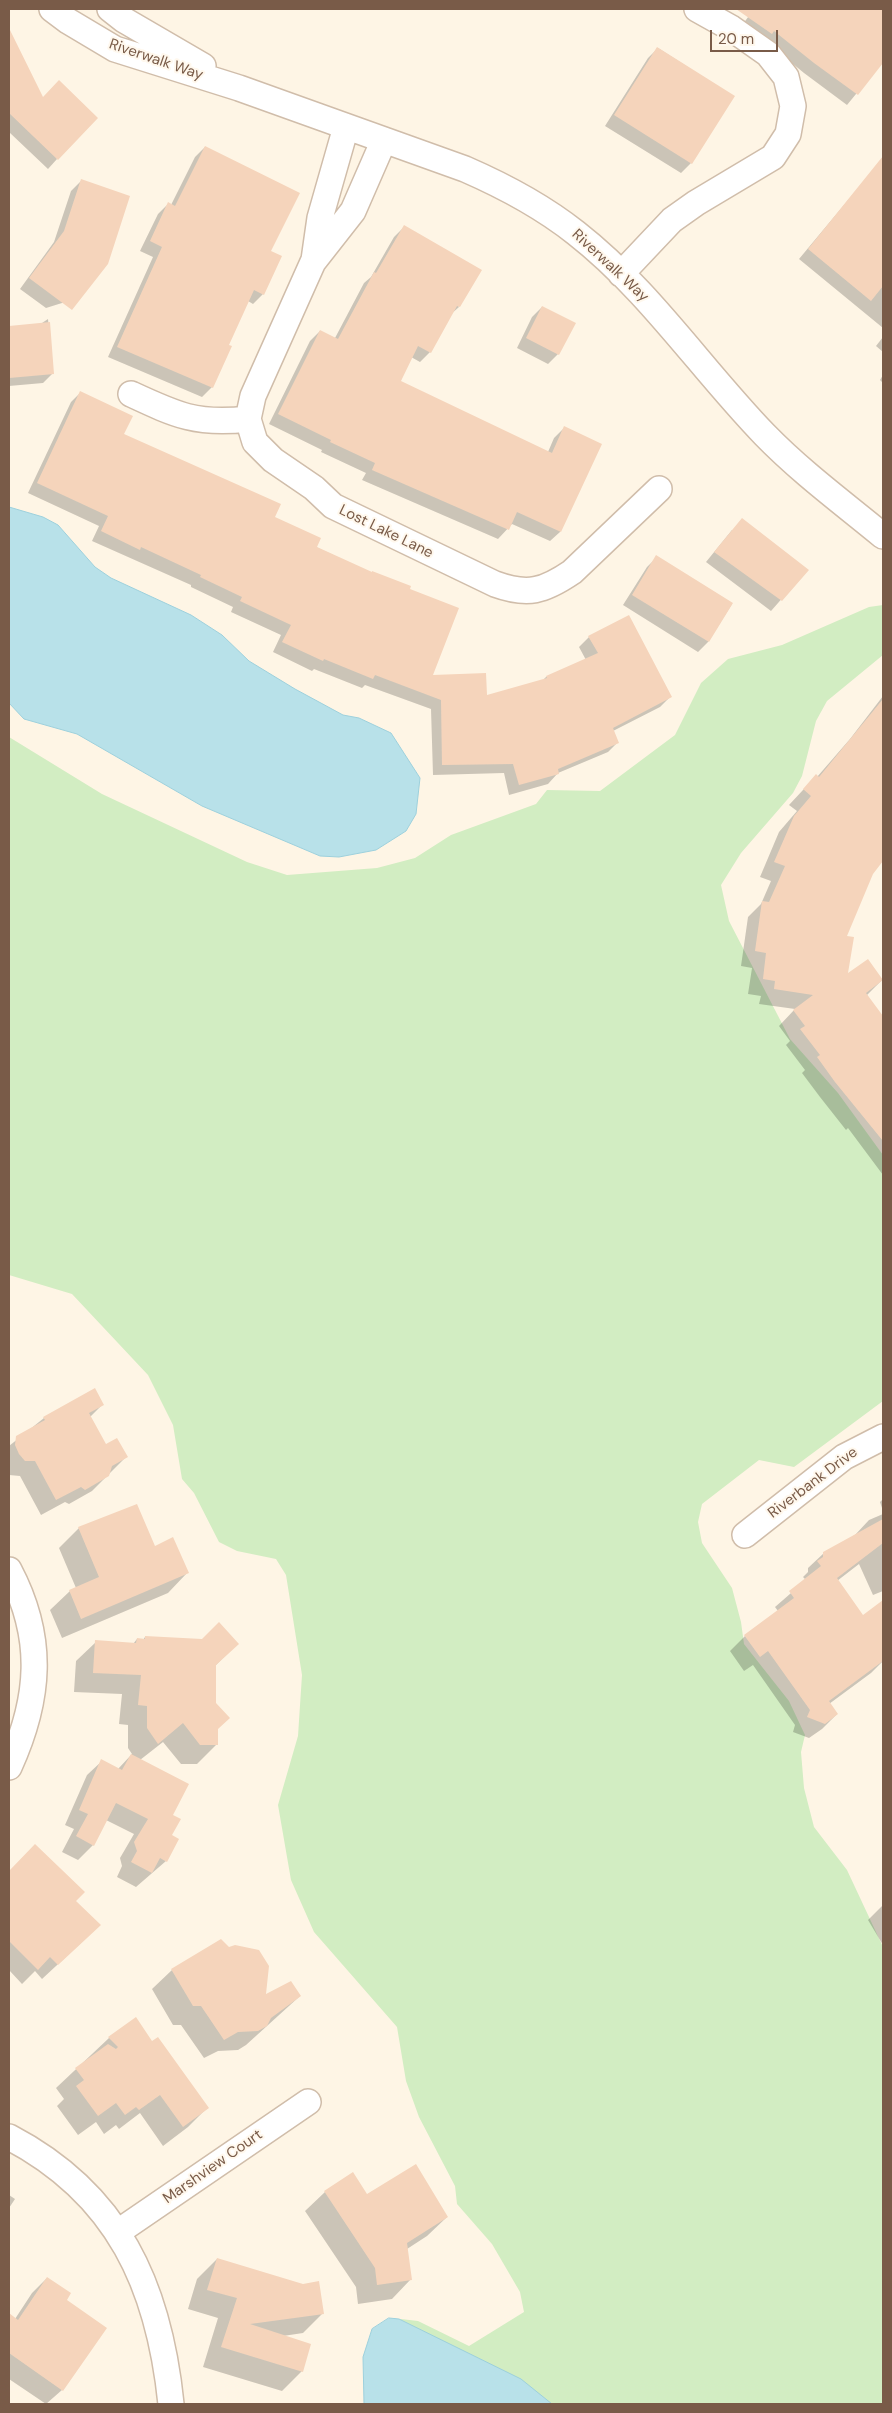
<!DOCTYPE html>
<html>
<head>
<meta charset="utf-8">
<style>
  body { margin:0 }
  #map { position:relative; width:892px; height:2413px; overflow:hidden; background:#fef5e5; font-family:"DM Sans",sans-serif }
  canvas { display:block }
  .frame { position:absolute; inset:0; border:10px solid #795b48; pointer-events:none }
  .scale { position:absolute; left:710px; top:30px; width:68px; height:22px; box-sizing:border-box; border:2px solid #795b48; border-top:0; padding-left:6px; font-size:15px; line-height:18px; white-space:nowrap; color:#795b48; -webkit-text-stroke:4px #fff8ed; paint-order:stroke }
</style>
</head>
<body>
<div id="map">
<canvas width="892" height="2413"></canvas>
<div class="frame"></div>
<div class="scale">20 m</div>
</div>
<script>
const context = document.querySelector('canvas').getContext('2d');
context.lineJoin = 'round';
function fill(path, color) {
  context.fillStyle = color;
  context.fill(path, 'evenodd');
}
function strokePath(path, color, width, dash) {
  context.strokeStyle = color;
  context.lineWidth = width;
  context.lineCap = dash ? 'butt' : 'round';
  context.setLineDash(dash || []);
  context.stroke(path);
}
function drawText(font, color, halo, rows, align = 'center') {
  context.font = font + ' "DM Sans",sans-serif';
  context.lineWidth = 4;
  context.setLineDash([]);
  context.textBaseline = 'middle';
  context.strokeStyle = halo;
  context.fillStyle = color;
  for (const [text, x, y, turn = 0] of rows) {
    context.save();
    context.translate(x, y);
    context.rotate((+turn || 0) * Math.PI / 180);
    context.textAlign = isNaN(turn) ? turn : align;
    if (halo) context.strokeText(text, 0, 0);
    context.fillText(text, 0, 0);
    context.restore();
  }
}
const green = new Path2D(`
  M 883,605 L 883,655 L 827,701 L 816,721 L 802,776 L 793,793 L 741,853 L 721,885 L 729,921 L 790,1039 L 838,1093 L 883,1155 L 883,1401 L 794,1467 L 759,1460 L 702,1504 L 698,1522 L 702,1543 L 732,1588 L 741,1622 L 744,1644 L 789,1701 L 805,1735 L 801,1752 L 804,1788 L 814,1827 L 847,1870 L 883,1947 L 883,2404 L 377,2404 L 385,2325 L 401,2319 L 418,2321 L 469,2346 L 524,2312 L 520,2292 L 492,2244 L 457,2204 L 455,2186 L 419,2117 L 406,2081 L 397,2027 L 314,1932 L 291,1880 L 278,1805 L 298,1736 L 302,1675 L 286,1575 L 276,1559 L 237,1551 L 219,1542 L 194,1493 L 182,1479 L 173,1425 L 148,1375 L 72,1294 L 9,1275 L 9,737 L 102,794 L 247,862 L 287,875 L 377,868 L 415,858 L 451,835 L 536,804 L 547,790 L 600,791 L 675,735 L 701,683 L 728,659 L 782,645 L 869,607 Z`);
const water = new Path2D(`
  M 9,507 L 43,517 L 58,525 L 95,567 L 111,578 L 191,615 L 222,635 L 249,661 L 295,689 L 343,715 L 359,718 L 391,733 L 420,778 L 416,814 L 406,831 L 376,850 L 339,857 L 320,856 L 202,806 L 77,734 L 24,719 L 9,703 Z
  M 389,2318 L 399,2319 L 521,2379 L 552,2404 L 364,2404 L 363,2357 L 372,2329 Z`);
const shadow = new Path2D(`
  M 754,9 L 883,9 L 883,61 L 847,105 L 804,73 L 764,40 L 740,28 Z
  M 14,43 L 57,159 L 48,169 L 9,132 L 9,46 Z
  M 658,48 L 733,96 L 691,163 L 681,173 L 605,126 L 648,58 Z
  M 205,147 L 270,252 L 263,294 L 253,304 L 248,301 L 227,346 L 212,387 L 202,397 L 108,357 L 153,257 L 140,251 L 158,214 L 168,204 L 171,205 L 195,157 Z
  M 874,169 L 883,176 L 883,328 L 799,259 Z
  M 81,181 L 78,298 L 46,308 L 20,289 L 54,242 L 71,191 Z
  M 404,227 L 459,307 L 450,315 L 430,352 L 420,362 L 411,357 L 400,382 L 548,452 L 554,438 L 564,428 L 560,532 L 550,541 L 512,524 L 498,539 L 362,480 L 366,473 L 321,452 L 322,450 L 269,424 L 310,341 L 320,331 L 335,338 L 364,283 L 371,277 L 394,237 Z
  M 542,307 L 558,354 L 548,364 L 517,348 L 532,317 Z
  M 48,319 L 53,373 L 43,383 L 9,386 L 9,345 Z
  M 883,337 L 883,352 L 876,346 Z
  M 883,375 L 883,383 L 880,380 Z
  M 81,392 L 123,434 L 273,517 L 316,547 L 408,590 L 431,676 L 485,697 L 542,681 L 546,677 L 586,660 L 579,647 L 589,637 L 670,697 L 660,707 L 613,731 L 618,742 L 608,752 L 558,773 L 548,784 L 509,795 L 504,773 L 433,775 L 431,709 L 365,685 L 362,688 L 314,669 L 312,671 L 273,652 L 281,635 L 231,612 L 233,607 L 191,587 L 191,585 L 92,541 L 99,526 L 28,493 L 71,402 Z
  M 732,530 L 807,570 L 771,611 L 706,562 Z
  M 657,557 L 732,604 L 708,642 L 698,652 L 623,605 L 647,567 Z
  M 883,696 L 883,860 L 871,873 L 845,937 L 846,976 L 882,980 L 867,995 L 883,1018 L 883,1175 L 848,1128 L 846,1130 L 820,1097 L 802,1073 L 805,1070 L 786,1045 L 790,1041 L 779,1026 L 795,1009 L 759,1004 L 761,996 L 748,994 L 752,968 L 741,966 L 748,917 L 761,904 L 771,881 L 760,877 L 779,832 L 797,811 L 789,805 L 816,776 L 817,777 L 850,739 Z
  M 103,1404 L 90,1417 L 106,1446 L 126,1457 L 92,1491 L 69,1504 L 65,1502 L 41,1515 L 20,1476 L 9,1475 L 9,1446 L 44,1418 Z
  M 883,1499 L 883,1511 L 880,1502 Z
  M 883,1514 L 883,1591 L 873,1595 L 859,1564 L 837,1581 L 863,1616 L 876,1607 L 883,1616 L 883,1646 L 880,1649 L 883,1654 L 883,1661 L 871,1673 L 829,1704 L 837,1714 L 822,1729 L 809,1738 L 793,1732 L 795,1725 L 753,1665 L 744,1671 L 730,1651 L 745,1636 L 778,1611 L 775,1607 L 806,1580 L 803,1577 L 808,1572 L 808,1568 L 824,1553 L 855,1535 L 869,1520 Z
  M 79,1528 L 154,1547 L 187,1573 L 168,1593 L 62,1638 L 50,1610 L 70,1591 L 76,1588 L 59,1548 Z
  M 145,1637 L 237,1644 L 215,1666 L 217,1744 L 197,1764 L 181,1764 L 163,1742 L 140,1760 L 171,1815 L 171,1836 L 166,1861 L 136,1887 L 117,1877 L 122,1866 L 120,1858 L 134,1834 L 106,1820 L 93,1845 L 78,1860 L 62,1852 L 74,1829 L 65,1825 L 87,1775 L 102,1761 L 118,1769 L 132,1754 L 128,1748 L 128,1725 L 119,1724 L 122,1694 L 74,1692 L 76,1661 L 96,1642 L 133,1644 L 137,1639 L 143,1640 Z
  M 35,1846 L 74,1901 L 84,1940 L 42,1979 L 35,1971 L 22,1984 L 9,1970 L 9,1872 Z
  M 883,1905 L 883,1945 L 868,1920 Z
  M 229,1949 L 265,1996 L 300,1996 L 246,2045 L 238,2050 L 218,2051 L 204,2058 L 181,2025 L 173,2025 L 152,1989 L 172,1970 Z
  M 136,2019 L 152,2043 L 207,2108 L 188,2127 L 163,2146 L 140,2113 L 119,2129 L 116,2125 L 104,2134 L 96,2122 L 78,2135 L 57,2106 L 64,2099 L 56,2088 L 109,2038 Z
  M 325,2192 L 367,2196 L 447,2217 L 427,2236 L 407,2249 L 411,2279 L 392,2299 L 358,2304 L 356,2287 L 305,2211 Z
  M 9,2195 L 15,2199 L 9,2208 Z
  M 217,2259 L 322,2314 L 303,2333 L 283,2336 L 302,2371 L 282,2391 L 203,2367 L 218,2318 L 188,2309 L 197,2279 Z
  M 47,2278 L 65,2300 L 62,2390 L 46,2404 L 9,2379 L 9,2323 L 15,2319 L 32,2293 Z`);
const building = new Path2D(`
  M 736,9 L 883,9 L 883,63 L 858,95 L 814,63 L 774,31 L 772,34 Z
  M 9,28 L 43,97 L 59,80 L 98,118 L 58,160 L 9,113 Z
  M 657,47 L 735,96 L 692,164 L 614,115 Z
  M 205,146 L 300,193 L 271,251 L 282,256 L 264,295 L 254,290 L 229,345 L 232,346 L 213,388 L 117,347 L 162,247 L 150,241 L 168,202 L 175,206 Z
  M 883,156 L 883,286 L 871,301 L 808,249 Z
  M 81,179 L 130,196 L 108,264 L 72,310 L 29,278 L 64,231 Z
  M 404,225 L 482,270 L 460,307 L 457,306 L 431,353 L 418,346 L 401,381 L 552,453 L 564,426 L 602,444 L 561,532 L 517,512 L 509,530 L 372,470 L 375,463 L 330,442 L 331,440 L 278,414 L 320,330 L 338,339 L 374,272 L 376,273 Z
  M 542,306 L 576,323 L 559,355 L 526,338 Z
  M 50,322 L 54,374 L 9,378 L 9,326 Z
  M 80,391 L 133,416 L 124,434 L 281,504 L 275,517 L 321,538 L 317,547 L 372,572 L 372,571 L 411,586 L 410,589 L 459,608 L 433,675 L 486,673 L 487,695 L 547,678 L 546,676 L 598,653 L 588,636 L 629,615 L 672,697 L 613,728 L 619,743 L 558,769 L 559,774 L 519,785 L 513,764 L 442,765 L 441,700 L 375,675 L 373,679 L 324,659 L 323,661 L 282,642 L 291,625 L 240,601 L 242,597 L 200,577 L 201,575 L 141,547 L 140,550 L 101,531 L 108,516 L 37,483 Z
  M 742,518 L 809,570 L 782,601 L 714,552 Z
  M 656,555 L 733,603 L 709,642 L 632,595 Z
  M 883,699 L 883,861 L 873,874 L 847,936 L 854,937 L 848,973 L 868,959 L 883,980 L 866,993 L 883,1016 L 883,1141 L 835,1082 L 817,1057 L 820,1055 L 800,1029 L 805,1026 L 793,1010 L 813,995 L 774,989 L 775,981 L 763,979 L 766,953 L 755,951 L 762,901 L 769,902 L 785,866 L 774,862 L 794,816 L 811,796 L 803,789 L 816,774 L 819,777 Z
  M 95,1388 L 104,1405 L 89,1413 L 106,1444 L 117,1438 L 128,1457 L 112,1466 L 109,1476 L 85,1490 L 81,1487 L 56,1500 L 35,1461 L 25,1461 L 19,1454 L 15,1445 L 16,1436 L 45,1420 L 43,1417 Z
  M 137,1504 L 155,1546 L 173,1537 L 189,1573 L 81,1619 L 69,1590 L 99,1577 L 78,1527 Z
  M 883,1519 L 883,1543 L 837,1578 L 863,1615 L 883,1600 L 883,1661 L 829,1701 L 838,1714 L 825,1724 L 807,1717 L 810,1710 L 768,1651 L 760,1657 L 744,1635 L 794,1598 L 789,1591 L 821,1566 L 817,1561 L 823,1557 L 823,1552 Z
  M 219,1622 L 239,1644 L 216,1665 L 216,1703 L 230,1718 L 218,1729 L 218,1745 L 200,1745 L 183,1723 L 158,1744 L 147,1728 L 147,1706 L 138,1705 L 141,1675 L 93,1673 L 95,1640 L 136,1643 L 137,1638 L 145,1639 L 145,1636 L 202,1639 Z
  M 131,1754 L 189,1784 L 173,1815 L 181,1819 L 172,1835 L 179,1839 L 167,1862 L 160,1858 L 152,1873 L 131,1862 L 137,1851 L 134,1842 L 148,1819 L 116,1803 L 94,1846 L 76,1836 L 88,1814 L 79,1810 L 101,1759 L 122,1770 Z
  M 35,1844 L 85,1892 L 76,1901 L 101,1925 L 58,1965 L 50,1957 L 38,1970 L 9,1941 L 9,1871 Z
  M 221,1939 L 229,1947 L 235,1945 L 259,1950 L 269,1966 L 266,1994 L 291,1981 L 301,1996 L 271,2018 L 267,2026 L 258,2031 L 238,2032 L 224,2040 L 201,2006 L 193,2006 L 171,1969 Z
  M 136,2017 L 152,2041 L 158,2037 L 209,2108 L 183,2127 L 160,2095 L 139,2110 L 136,2107 L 125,2115 L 116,2103 L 98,2116 L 76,2086 L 84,2080 L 75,2068 L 108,2044 L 116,2049 L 118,2047 L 108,2037 Z
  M 416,2164 L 448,2217 L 407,2243 L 412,2280 L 377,2285 L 375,2268 L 324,2191 L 353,2172 L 367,2194 Z
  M 217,2258 L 303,2284 L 319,2281 L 324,2314 L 250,2324 L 311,2344 L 303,2372 L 221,2347 L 237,2298 L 207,2290 Z
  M 47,2277 L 71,2293 L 67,2300 L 107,2328 L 63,2391 L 9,2353 L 9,2313 L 18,2320 Z`);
const minor = new Path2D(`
  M 52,9 L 68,21 L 115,49 L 239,88 L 465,169 C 504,186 542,206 576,233 C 649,290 701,369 765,435 C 801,472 843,503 883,536
  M 110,9 L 124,20 L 203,66
  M 384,140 L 353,211 L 313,262 L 253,396 L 248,419 L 255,442 L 273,460 L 314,488 L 333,506 L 495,584 C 528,596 544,591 572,572 L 659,489
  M 314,260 L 320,218 L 346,127
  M 621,274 L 672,220 L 696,203 L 773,157 L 788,134 L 793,106 L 786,77 L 768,54 L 731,28 L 697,9
  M 131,394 C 176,415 197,425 248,419
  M 745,1535 L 844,1457 L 883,1437
  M 9,1570 C 45,1638 40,1699 9,1767
  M 9,2137 C 118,2194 159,2286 171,2404
  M 118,2232 L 308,2102`);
const streetNames = [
  ["Riverwalk Way",156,60,19],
  ["Riverwalk Way",610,266,43],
  ["Lost Lake Lane",386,532,26],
  ["Riverbank Drive",813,1483,-37],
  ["Marshview Court",213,2167,-35]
];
fill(green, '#d2edc2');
fill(water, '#b8e1e9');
strokePath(water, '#9dd0dc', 1);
fill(shadow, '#0003');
fill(building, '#f5d4bb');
strokePath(minor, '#d0bdaa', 28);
strokePath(minor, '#fff', 25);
drawText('15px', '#795b48', '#fff8ed', streetNames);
</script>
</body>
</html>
